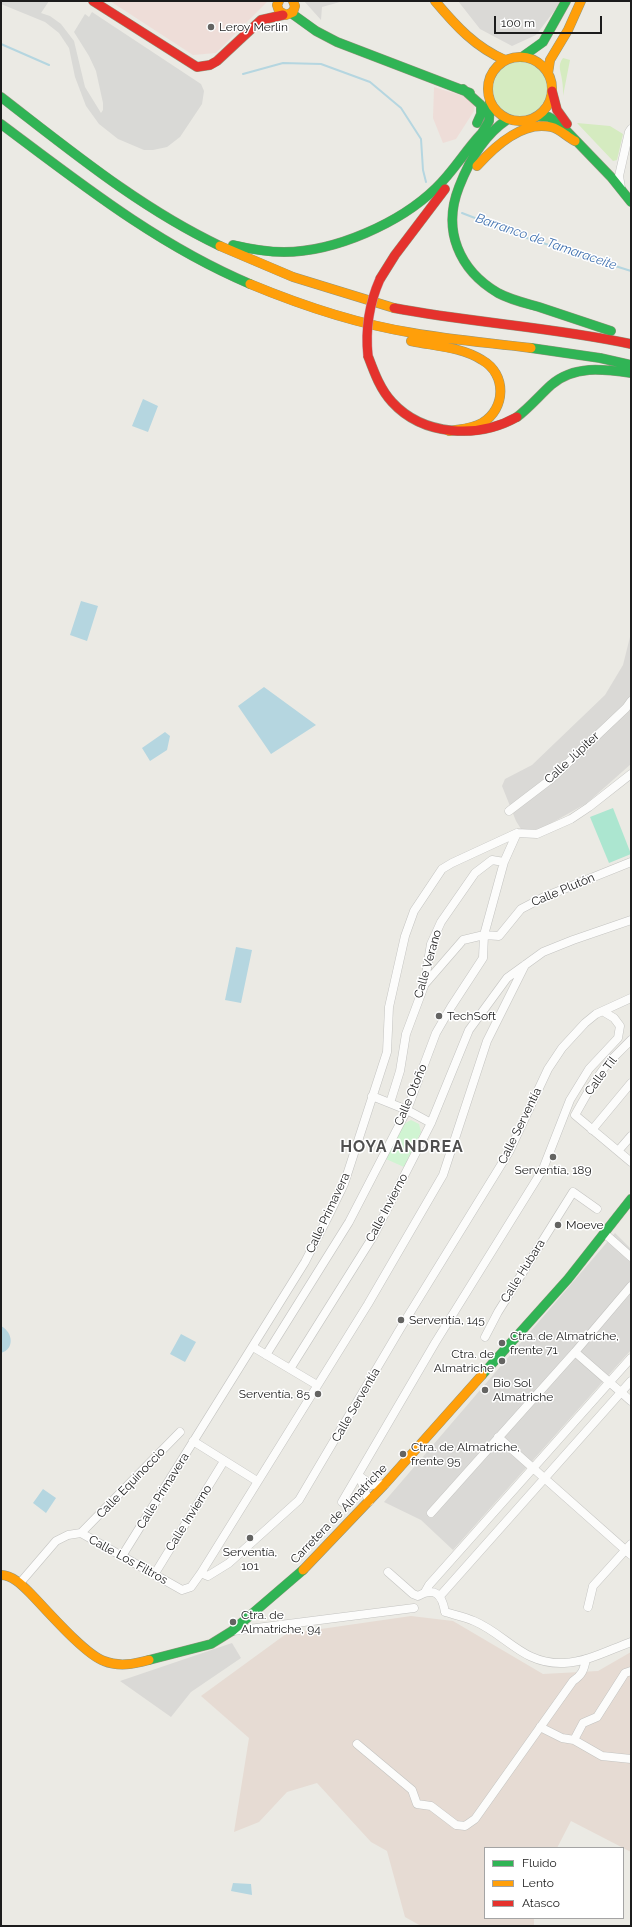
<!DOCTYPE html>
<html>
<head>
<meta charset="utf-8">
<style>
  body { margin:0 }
  #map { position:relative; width:632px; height:1927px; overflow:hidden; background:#ebeae4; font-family:Raleway,sans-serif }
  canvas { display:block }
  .frame { position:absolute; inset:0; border:2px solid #1c1c1c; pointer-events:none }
  .legend { position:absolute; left:484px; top:1847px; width:140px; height:72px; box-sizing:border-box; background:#fff; border:1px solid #a4a4a4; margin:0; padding:5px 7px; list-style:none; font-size:12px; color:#1c1c1c }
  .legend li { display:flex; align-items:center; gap:8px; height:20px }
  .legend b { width:20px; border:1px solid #a4a4a4 }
  .scale { position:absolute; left:494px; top:16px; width:108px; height:18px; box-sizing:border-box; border:2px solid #1c1c1c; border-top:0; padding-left:5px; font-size:12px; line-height:14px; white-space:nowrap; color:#1c1c1c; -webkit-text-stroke:3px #fff; paint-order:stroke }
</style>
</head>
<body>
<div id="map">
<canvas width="632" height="1927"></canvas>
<div class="frame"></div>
<ul class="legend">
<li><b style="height:5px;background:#30b455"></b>Fluido</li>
<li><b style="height:5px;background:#ff9f0a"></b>Lento</li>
<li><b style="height:5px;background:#e5322d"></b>Atasco</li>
</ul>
<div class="scale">100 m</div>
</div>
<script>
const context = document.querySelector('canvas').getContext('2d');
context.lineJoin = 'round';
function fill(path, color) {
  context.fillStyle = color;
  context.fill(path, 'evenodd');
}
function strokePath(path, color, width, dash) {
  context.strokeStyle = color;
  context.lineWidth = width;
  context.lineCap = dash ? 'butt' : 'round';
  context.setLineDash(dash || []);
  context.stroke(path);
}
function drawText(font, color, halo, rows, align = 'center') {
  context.font = font + ' Raleway,sans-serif';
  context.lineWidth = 3;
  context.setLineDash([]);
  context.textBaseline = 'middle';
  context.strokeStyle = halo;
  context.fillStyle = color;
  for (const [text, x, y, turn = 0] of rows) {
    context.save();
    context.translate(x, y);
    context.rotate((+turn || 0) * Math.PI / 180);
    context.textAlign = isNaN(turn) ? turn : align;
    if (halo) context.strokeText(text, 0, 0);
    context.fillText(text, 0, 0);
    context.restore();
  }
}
const residential = new Path2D(`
  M 304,1 L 340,1 L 340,2 L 322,7 L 321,20 Z
  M 458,1 L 560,1 L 558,6 L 536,35 L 512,46 L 480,29 Z
  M 631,633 L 631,764 L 587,803 L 541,829 L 521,829 L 516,821 L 502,786 L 505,779 L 532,765 L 605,695 L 623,665 Z
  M 615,1233 L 631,1249 L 631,1350 L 453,1550 L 421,1520 L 384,1502 Z
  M 232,1643 L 241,1658 L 191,1692 L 171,1717 L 120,1681 Z`);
const commercial = new Path2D(`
  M 110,1 L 268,1 L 216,53 L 193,55 Z
  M 434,87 L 463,96 L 475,102 L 474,111 L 456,139 L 443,143 L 433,118 Z`);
const military = new Path2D(`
  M 411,1616 L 453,1621 L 543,1674 L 598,1671 L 631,1652 L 631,1852 L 571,1821 L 557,1848 L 485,1848 L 485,1918 L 534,1918 L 534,1926 L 421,1926 L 405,1917 L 387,1851 L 371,1842 L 317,1783 L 287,1792 L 259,1822 L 234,1832 L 249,1738 L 201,1696 L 286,1634 Z`);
const grass = new Path2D(`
  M 563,58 L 570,60 L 563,96 C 563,91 563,85 562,80 C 561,71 557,66 563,58 Z
  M493 89a27 27 0 1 1 54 0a27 27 0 1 1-54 0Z
  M 577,123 L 610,126 L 623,134 L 617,160 L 613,161 Z`);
const park = new Path2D(`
  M 411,1120 L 419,1124 L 421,1132 L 404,1167 L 386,1159 L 404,1124 Z`);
const pitch = new Path2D(`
  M 613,808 L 631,854 L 609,863 L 590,817 Z`);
const parking = new Path2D(`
  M 1,1 L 49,1 L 41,13 L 50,16 L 61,24 L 74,41 L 85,87 L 101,113 L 103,110 L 103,103 L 96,71 L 89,56 L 74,32 L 85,14 L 89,17 L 92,12 L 201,84 L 204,91 L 202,104 L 180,137 L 167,147 L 153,150 L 144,150 L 118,139 L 99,124 L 86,106 L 75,77 L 69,48 L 59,33 L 45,22 L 1,4 Z`);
const water = new Path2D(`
  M 143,399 L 158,406 L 148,432 L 132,426 Z
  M 81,601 L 98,606 L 87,641 L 70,635 Z
  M 264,687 L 316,725 L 271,754 L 238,706 Z
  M 165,732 L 170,736 L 167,750 L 150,761 L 142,748 Z
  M 236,947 L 252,950 L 241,1003 L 225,1000 Z
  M 1,1326 C 13,1332 15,1349 1,1353 Z
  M 181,1334 L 196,1342 L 185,1362 L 170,1354 Z
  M 43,1489 L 56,1498 L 46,1513 L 33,1503 Z
  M 233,1883 L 251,1884 L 252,1895 L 231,1891 Z`);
const stream = new Path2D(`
  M 1,44 L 49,65
  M 243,74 L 283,63 L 321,64 L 370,82 L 401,108 L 421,139 L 423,170 L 426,182
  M 462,213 L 527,238 L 631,271`);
const street = new Path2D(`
  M 621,188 L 619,176 L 629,132 L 631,129
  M 509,811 L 551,779 L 626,708 L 631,701
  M 525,965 L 487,1041 L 443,1175 L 368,1304 L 201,1573 L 208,1576 L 229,1563 L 299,1500 L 403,1324 L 509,1152 L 548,1069 L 562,1048 L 585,1023 L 596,1014 L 631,998
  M 424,985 L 463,940 L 484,935 L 499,936 L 521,909 L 544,897 L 631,862
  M 631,1040 L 607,1064 L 592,1085 L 575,1115 L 631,1162
  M 372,1096 L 407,1110 L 431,1123
  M 390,1103 L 400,1071 L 406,1034 L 424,986 L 431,944 L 441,922 L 475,873 L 492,860 L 504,862
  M 592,1130 L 631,1083
  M 618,1151 L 631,1136
  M 604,1233 L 631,1257
  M 485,1337 L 498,1312 L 573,1192 L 597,1209
  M 253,1347 L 317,1385
  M 575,1352 L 631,1401
  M 266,1355 L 349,1222 L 407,1110 L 436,1033 L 451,1007 L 483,958 L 484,935 L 504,862 L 517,833
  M 290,1369 L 374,1235 L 431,1123 L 469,1030 L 507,978 L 543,952 L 573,940 L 631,920
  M 498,1437 L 631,1555
  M 193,1441 L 257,1481
  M 358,1475 L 371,1485 L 385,1484
  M 359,1475 L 369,1502
  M 342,1502 L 435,1343 L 543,1169 L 570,1100 L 589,1069 L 618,1038 L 620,1026 L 614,1018 L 604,1012
  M 431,1513 L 575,1352 L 631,1286
  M 81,1533 L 180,1432
  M 122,1556 L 305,1262 L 329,1215 L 344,1184 L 387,1052 L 389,1007 L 405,936 L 414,911 L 442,869 L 452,863 L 517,833 L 537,834 L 571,819 L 589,807 L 631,774
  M 388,1572 L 413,1594 L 418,1596 C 435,1587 442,1594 445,1612 C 455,1615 465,1617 474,1621 C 507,1635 523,1665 564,1663 C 587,1662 609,1650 631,1642
  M 154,1575 L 224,1461
  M 20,1583 L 56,1541 L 68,1535 L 81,1533 L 182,1590 L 191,1587 L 201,1573
  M 425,1592 L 429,1585 L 631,1358
  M 440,1596 L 631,1381
  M 588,1607 L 593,1586 L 631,1544
  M 233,1631 L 414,1608
  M 540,1727 L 562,1738 L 574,1740 L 602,1756 L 631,1759
  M 574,1740 L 583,1723 L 597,1717 L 625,1673 L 631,1671
  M 357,1744 L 412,1790 L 417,1804 L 431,1806 L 456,1825 L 465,1826 L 475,1819 L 573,1681 C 582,1675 584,1670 586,1659`);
const fast = new Path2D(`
  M 291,13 L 316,31 L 337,42 L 470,93
  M 522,57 L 543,42 L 566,1
  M 463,89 L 481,105 L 481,114 L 477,123
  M 1,97 C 71,151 140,208 220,246
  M 538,116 L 549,117 L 559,123 L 611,177 L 631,202
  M 508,119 C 484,135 469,161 459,187 C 442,230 459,270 498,293 C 511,300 525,303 539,307 C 563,315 587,323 611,331
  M 1,124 C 81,184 158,245 250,284
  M 479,138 L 489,121 L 490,102
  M 233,245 C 250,249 267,252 284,252 C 335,252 400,223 436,188 C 453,172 465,151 481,134
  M 531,348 L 600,358 L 631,365
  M 517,417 C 529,408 539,396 551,385 C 574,365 603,369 631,373
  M 482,1375 L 568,1279 L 631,1199
  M 149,1660 L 211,1644 L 232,1631 L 303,1570`);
const slow = new Path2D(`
  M 279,1 L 277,5 L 279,11 L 286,15 L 293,12 L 295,6 L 293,1
  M 435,1 C 456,26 475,47 505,60
  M488 89a32 32 0 1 1 64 0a32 32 0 1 1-64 0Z
  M 548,73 L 550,60 L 568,30 L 581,1
  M 477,166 C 494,147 522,120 551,127 C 560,129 567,137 575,141
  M 220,246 L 293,277 L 394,308
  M 250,284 C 303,306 357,324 413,333 C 452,340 492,343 531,348
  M 411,341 C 434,346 462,347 482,360 C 507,374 506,409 482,423 C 472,429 460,429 449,431
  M 303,1570 L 385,1484 L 482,1375
  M 1,1575 C 12,1575 22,1585 29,1592 C 45,1608 84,1654 104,1661 C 119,1667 134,1664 149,1660`);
const jam = new Path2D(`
  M 93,1 L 197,67 L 210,65 L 217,61 L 261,20 L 283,15
  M 552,91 L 557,110 L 567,124
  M 380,279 L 395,255 L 445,189
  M 394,308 C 473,323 553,327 631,344
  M 368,356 C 374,372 380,389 392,402 C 423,436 478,439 517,417`);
const jamBridge = new Path2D(`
  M 368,356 C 365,328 369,304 380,279`);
const markers = [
  [211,27,4,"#646462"],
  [439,1016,4,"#646462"],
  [553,1157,4,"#646462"],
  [558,1225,4,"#646462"],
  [401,1320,4,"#646462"],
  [502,1343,4,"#646462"],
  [502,1361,4,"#646462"],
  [485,1390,4,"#646462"],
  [318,1394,4,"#646462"],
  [403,1454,4,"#646462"],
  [250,1538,4,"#646462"],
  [233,1622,4,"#646462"]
];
const poiNames = [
  ["Leroy Merlin",219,27],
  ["TechSoft",447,1016],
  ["Serventía, 189",553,1170,"center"],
  ["Moeve",566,1225],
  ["Serventía, 145",409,1320],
  ["Ctra. de Almatriche,",510,1336],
  ["frente 71",510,1350],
  ["Ctra. de",494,1354,"right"],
  ["Almatriche",494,1368,"right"],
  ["Bio Sol",493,1383],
  ["Almatriche",493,1397],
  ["Serventía, 85",310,1394,"right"],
  ["Ctra. de Almatriche,",411,1447],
  ["frente 95",411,1461],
  ["Serventía,",250,1552,"center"],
  ["101",250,1566,"center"],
  ["Ctra. de",241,1615],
  ["Almatriche, 94",241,1629]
];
const streetNames = [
  ["Calle Júpiter",572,758,-43],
  ["Calle Plutón",563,890,-23],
  ["Calle Verano",428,964,-74],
  ["Calle Til",601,1076,-53],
  ["Calle Otoño",411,1095,-67],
  ["Calle Serventía",520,1126,-64],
  ["Calle Invierno",387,1208,-62],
  ["Calle Primavera",328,1213,-65],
  ["Calle Hubara",523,1271,-58],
  ["Calle Serventía",356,1405,-60],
  ["Calle Equinoccio",131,1483,-46],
  ["Calle Primavera",163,1491,-58],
  ["Carretera de Almatriche",339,1514,-46],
  ["Calle Invierno",189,1518,-58],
  ["Calle Los Filtros",128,1560,29]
];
const waterNames = [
  ["Barranco de Tamaraceite",546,242,19]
];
const districtNames = [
  ["HOYA ANDREA",402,1147]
];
fill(residential, '#dad9d6');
fill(commercial, '#eeddd8');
fill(military, '#e6dbd3');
fill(grass, '#d5ebc0');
fill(park, '#d0f4d2');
fill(pitch, '#ace6d0');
fill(parking, '#d9d9d6');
fill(water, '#b5d6e0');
strokePath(stream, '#b5d6e0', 2);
strokePath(street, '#c3c3c0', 9);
strokePath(fast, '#92957c', 10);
strokePath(slow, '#92957c', 10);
strokePath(jam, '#92957c', 10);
strokePath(street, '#fcfcfb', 8);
strokePath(fast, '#30b455', 9);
strokePath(slow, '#ff9f0a', 9);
strokePath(jam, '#e5322d', 9);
strokePath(jamBridge, '#c29ba3', 10, []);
strokePath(jamBridge, '#e5322d', 9);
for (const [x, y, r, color] of markers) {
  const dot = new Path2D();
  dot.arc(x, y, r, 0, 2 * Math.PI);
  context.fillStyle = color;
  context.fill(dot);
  strokePath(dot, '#fff', 1.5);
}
drawText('12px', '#1c1c1c', '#fff', poiNames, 'left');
drawText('12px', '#1c1c1c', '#fff', streetNames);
drawText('italic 13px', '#4474b1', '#fff', waterNames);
context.letterSpacing = '1px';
drawText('bold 16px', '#4f4f4f', '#fff', districtNames);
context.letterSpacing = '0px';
</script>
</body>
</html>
